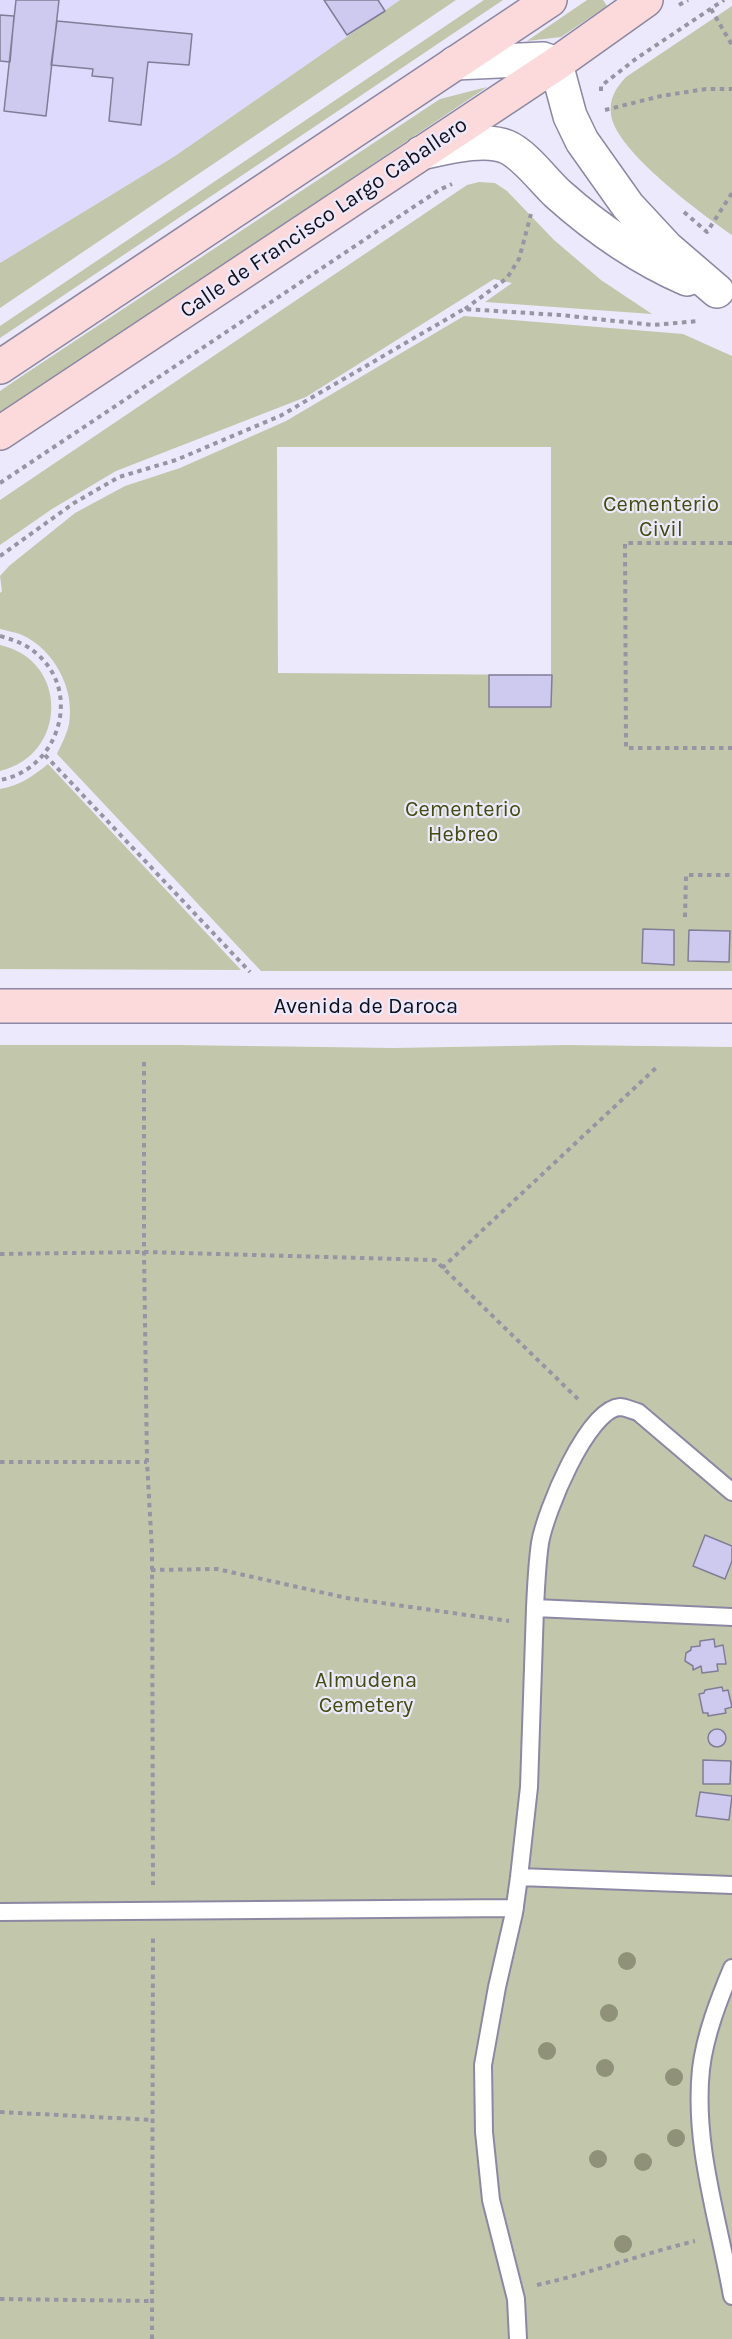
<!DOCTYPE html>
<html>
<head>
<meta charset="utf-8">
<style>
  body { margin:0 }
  canvas { display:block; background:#ebe9fb }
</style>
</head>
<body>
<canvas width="732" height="2339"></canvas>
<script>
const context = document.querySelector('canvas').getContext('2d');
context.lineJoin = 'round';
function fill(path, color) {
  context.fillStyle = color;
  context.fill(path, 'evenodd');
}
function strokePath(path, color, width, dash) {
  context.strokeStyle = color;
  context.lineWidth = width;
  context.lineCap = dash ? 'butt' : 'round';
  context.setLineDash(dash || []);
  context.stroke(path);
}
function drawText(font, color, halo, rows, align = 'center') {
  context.font = font + ' Karla,sans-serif';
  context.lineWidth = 4.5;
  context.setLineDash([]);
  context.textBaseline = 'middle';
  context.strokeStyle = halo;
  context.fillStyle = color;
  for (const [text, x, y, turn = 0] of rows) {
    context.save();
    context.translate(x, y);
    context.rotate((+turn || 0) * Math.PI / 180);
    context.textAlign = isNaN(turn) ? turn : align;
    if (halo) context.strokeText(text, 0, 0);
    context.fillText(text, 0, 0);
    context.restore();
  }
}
const built = new Path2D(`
  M 0,0 L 400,0 L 175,156 L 0,263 Z`);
const green = new Path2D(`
  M 400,0 L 456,0 L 0,308 L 0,263 L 175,156 Z
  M 484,0 L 503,0 L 0,338 L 0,326 Z
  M 587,0 L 603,0 L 607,6 L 561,37 L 527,41 Z
  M 732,6 L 732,235 C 703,215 614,150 611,114 C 609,98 616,88 626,77 Z
  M 487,87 L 0,415 L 0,391 L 22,376 L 440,99 Z
  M 479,182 L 495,183 L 507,191 L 554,240 L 601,280 L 652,314 L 485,302 L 512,283 L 494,279 L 306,397 L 116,471 L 52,509 L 0,545 L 0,500 L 467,185 Z
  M 464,316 L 683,334 L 732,356 L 732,971 L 261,971 L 57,754 C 61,745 67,734 69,724 C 75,690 55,650 22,635 C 15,632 7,631 0,629 L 0,593 L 2,591 L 0,576 L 9,566 L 75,513 L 125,486 L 180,468 L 286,421 ZM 277,447 L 551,447 L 551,675 L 278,673 Z
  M 0,645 C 69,660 68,755 0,771 Z
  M 48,764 L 241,970 L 0,969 L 0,789 C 19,786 33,776 48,764 Z
  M 0,1045 L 177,1045 L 394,1048 L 567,1045 L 732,1047 L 732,2339 L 0,2339 Z`);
const building = new Path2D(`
  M 16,0 L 59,0 L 46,116 L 4,111 Z
  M 324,0 L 378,0 L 385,11 L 347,35 Z
  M 0,15 L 14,16 L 10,62 L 0,61 Z
  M 57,21 L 192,34 L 189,65 L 148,62 L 141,125 L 109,121 L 113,78 L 92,76 L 93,69 L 51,65 Z
  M 489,675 L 552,675 L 551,707 L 489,707 Z
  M 643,929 L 674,930 L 674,965 L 642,963 Z
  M 689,930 L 730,931 L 729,962 L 688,961 Z
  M 705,1535 L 732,1546 L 732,1561 L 725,1579 L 693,1566 Z
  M 714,1639 L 715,1647 L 723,1645 L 726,1664 L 717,1664 L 718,1671 L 702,1673 L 701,1666 L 693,1670 L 693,1666 L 685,1661 L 686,1653 L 691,1650 L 691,1647 L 700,1646 L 700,1641 Z
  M 722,1687 L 723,1691 L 728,1690 L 732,1707 L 725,1709 L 726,1713 L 708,1716 L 708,1713 L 703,1713 L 699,1694 L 704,1693 L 705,1690 Z
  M708 1738a9 9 0 1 1 18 0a9 9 0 1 1-18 0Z
  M 703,1760 L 731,1761 L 730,1784 L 703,1784 Z
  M 700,1792 L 732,1796 L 729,1820 L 696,1816 Z`);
const path = new Path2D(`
  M 679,5 L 688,0
  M 711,9 L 732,45
  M 601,91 L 601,86 L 637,58 L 724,0
  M 605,110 L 661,96 L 706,89 L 732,89
  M 684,212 L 707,232 L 732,193
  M 465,309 L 507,278 L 519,259 L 531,214
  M 0,483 L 439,190 L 452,184
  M 732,543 L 625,543 L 626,748 L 732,748
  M 0,556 L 74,503 L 119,477 L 176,460 L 280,416 L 464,309 L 560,315 L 653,325 L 699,321
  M 0,636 C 14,640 26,644 37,654 C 83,693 58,770 0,780
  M 45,755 L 250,972
  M 685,917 L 686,875 L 732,875
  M 144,1062 L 144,1252 L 147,1462 L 152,1550 L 153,1885
  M 0,1254 L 144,1252 L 435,1260 L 581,1402
  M 442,1268 L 658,1066
  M 0,1462 L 147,1462
  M 151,1570 L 217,1569 L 347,1598 L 509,1621
  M 0,2112 L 153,2120
  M 537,2285 C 591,2273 642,2254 695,2241
  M 0,2299 L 152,2301
  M 152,2339 L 153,1935`);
const lane = new Path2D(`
  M 535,1608 C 536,1586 537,1564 540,1543 C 545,1513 587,1409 620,1407 C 625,1407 633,1411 638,1412 L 732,1492
  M 519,1877 L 732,1885
  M 0,1912 L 515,1908
  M 732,1968 C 719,1999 705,2035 701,2069 C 693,2146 719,2221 732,2296
  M 518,2339 L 516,2299 L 491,2200 L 484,2132 L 483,2065 L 497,1987 L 514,1913 L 519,1877 L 529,1787 L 535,1608 L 732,1617`);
const street = new Path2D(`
  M 455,63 L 543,59 L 556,64 L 570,116 L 582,141 L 628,206 L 667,248 L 717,291
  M 421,153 C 445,148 484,137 507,147 C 525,155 543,180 558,194 C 596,228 639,258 687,279`);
const secondary = new Path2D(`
  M 0,367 L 550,0
  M 0,433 L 556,64 L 646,0
  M 0,1006 L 732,1006`);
const trees = [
  [627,1961],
  [609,2013],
  [547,2051],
  [605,2068],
  [674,2077],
  [676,2138],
  [598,2159],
  [643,2162],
  [623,2244]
];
const streetNames = [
  ["Calle de Francisco Largo Caballero",324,218,-34],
  ["Avenida de Daroca",366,1007]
];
const parkNames = [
  ["Cementerio",661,505],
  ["Civil",661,530],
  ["Cementerio",463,810],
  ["Hebreo",463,835],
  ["Almudena",366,1681],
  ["Cemetery",366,1706]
];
fill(built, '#dedafe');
fill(green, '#c2c7ab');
fill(building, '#cec9ee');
strokePath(building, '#817d97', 1.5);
strokePath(lane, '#8c88a3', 20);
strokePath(street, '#8c88a3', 36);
strokePath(secondary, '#8c88a3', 36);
strokePath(path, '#9795a4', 4, [4.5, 4.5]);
strokePath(lane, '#fff', 16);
strokePath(street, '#fff', 33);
strokePath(secondary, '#fcdadb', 33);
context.fillStyle = '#8f9279';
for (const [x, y] of trees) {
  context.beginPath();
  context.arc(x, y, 9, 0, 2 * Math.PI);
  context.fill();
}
drawText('22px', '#110f19', '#ebe9fb', streetNames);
drawText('22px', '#444b0e', '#ebe9fb', parkNames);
</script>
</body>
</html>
